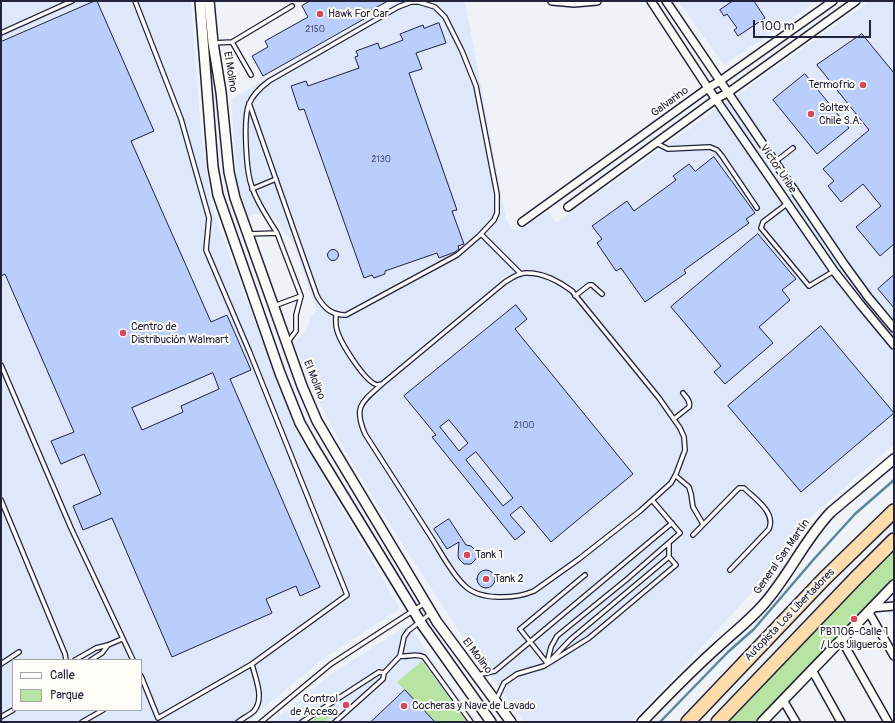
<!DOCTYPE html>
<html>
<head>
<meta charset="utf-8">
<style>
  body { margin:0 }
  #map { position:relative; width:895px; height:723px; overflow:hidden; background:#eff3f8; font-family:Pangolin,sans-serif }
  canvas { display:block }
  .frame { position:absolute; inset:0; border:2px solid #22223b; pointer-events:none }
  .legend { position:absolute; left:12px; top:659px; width:130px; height:52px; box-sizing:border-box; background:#fdfcf7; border:1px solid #a5a5ac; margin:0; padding:5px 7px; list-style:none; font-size:12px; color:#22223b }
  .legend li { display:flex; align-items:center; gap:8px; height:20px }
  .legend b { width:20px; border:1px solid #a5a5ac }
  .scale { position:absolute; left:753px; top:20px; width:118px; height:18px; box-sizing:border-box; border:2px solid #22223b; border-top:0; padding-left:5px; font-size:12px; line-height:14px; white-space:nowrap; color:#22223b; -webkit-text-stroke:3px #fdfcf7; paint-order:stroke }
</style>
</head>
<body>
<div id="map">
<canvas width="895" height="723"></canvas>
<div class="frame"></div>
<ul class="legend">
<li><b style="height:5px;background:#fdfcf7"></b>Calle</li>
<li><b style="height:11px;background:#b7e4a2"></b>Parque</li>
</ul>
<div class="scale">100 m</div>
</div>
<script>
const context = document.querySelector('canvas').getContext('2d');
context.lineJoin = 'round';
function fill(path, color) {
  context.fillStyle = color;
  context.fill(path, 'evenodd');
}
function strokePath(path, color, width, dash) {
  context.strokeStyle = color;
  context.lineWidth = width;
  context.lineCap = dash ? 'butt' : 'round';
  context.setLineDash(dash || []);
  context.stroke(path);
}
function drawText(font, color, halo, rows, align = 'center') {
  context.font = font + ' Pangolin,sans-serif';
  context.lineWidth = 4;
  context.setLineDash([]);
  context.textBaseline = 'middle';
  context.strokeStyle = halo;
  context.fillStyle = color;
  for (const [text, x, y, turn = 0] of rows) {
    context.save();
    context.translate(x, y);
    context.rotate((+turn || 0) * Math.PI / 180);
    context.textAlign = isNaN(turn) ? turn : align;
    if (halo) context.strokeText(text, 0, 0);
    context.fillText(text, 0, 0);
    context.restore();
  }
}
const built = new Path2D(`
  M 1,1 L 191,1 L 201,131 L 212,209 L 295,428 L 400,609 L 324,658 L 247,722 L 1,722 ZM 13,660 L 141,660 L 141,710 L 13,710 Z
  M 399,1 L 465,1 L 506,220 L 511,228 L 519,230 L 549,211 L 556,223 L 870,1 L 894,1 L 894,444 L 812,516 L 759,585 L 688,662 L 630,722 L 525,722 L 494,681 L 467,643 L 395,533 L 355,468 L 323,410 L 310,384 L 294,343 L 305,332 L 312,315 L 316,310 L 294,244 L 267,210 L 249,217 L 237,182 L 231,99 Z
  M 678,1 L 811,1 L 813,4 L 724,65 Z
  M 409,624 L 441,674 L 477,722 L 272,722 L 331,674 Z`);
const green = new Path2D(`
  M 894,548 L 894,579 L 754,722 L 726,722 Z
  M 422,661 L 467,722 L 435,722 L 397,682 Z
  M 332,708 L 336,712 L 325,722 L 310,722 Z`);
const stream = new Path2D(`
  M 660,722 L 728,652 L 754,629 L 814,559 L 855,514 L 894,480`);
const building = new Path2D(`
  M 95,1 L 97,1 L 154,131 L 131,141 L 211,322 L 227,315 L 251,370 L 230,379 L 320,587 L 300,596 L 296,586 L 266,599 L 272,613 L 172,657 L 112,518 L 83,530 L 73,506 L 101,494 L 84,454 L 61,464 L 51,441 L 74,432 L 5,274 L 1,276 L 1,42 ZM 213,373 L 219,389 L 181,406 L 183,412 L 142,430 L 132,408 Z
  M 310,1 L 388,1 L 362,15 L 364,19 L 263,76 L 252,56 L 268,47 L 265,41 L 308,17 L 302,6 Z
  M 733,1 L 754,1 L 765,18 L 738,36 L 734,30 L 737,28 L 727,14 L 724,16 L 720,10 Z
  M 439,23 L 446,43 L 416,53 L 422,69 L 409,73 L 457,210 L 452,211 L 464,244 L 458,246 L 459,249 L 455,252 L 439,258 L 437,253 L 385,271 L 385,274 L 374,278 L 372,275 L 364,278 L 304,109 L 299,110 L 291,86 L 306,81 L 308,86 L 359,68 L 355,57 L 358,56 L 356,51 L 378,43 L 380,49 L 403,40 L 400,34 L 423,25 L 424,28 Z
  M 862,34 L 894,73 L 894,244 L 880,256 L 856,227 L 881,206 L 863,184 L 841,202 L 828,186 L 834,181 L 823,169 L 869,130 L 817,65 Z
  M 805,74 L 849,128 L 817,154 L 773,100 Z
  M 714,157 L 755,213 L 746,219 L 749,223 L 684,270 L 686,273 L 645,302 L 621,268 L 616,271 L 597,243 L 602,239 L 592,226 L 627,201 L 634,211 L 676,180 L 673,176 L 689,164 L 695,171 Z
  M 758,234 L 796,279 L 782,290 L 790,300 L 759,327 L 773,343 L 725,384 L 714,372 L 721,366 L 671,307 Z
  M327.5 255a5.5 5.5 0 1 1 11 0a5.5 5.5 0 1 1-11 0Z
  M 894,275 L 894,308 L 878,289 Z
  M 516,305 L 527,319 L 515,329 L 633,474 L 551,542 L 521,506 L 510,515 L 525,532 L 515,540 L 432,437 L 436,435 L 404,396 ZM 449,420 L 468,443 L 459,451 L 440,427 ZM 476,452 L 513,498 L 503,506 L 466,460 Z
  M 821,326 L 894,413 L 801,492 L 728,406 Z
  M 449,519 L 466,545 L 471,546 L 476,551 L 477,557 L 475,560 L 471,564 L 464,564 L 459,559 L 458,556 L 459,542 L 447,549 L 434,529 Z
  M477 579a9 9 0 1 1 18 0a9 9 0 1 1-18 0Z
  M 405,690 L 435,722 L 371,722 Z`);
const service = new Path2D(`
  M 135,1 L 181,119 L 209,218 L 206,250 L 250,353 L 347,595 L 252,664 L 158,718 L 141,676
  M 1,33 L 72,1
  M 232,42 L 251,75
  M 214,43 L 232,42 L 292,6
  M 249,103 L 317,296 C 324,308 331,315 346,315 L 457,255 L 479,236 L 494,220 L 497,213 L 497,194 L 476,86 L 462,51 L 445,17 L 435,7 L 419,2 L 411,2 L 398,7 L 269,81 C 261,87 253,94 249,104 C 243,118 246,172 252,187 C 257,203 268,218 277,233
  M 656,143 L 668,149 L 710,147 L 717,150 L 722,156 L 757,208
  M 775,162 L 793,148
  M 252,189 L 276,179
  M 788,203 L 763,222 L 761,228 L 809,286 L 834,271
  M 248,234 L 277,233 L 301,296 L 296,315 L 296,331 L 290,339 L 286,341
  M 481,234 L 521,274
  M 575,296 L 589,285 L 592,285 L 602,294
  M 274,306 L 301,296
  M 336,314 C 336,319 335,325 337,330 C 340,342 366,384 378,385 L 382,384 L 505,282 C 512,278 518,273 525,273 C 542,272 560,282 572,291 L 659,398 L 680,428 L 684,437 L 685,450 L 676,474 L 671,483 L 640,511 L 579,559 L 534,591 C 515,599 479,601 464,585 C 452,574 440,551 431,537 C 409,503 387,468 365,434 C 353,406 362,402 382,384
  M 1,365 L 71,528 L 133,660
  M 674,419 L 689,407 C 691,401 686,397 683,393
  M 676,476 L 689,487 L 691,494 L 693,507 L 703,524
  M 1,500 L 65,654 L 66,660
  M 693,535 L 739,488 L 744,488 C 755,499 776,512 769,529 L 730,570
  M 400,656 C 409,657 416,653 424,657 L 471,722
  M 75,660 L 96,648 L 108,645 L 122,639
  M 91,660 L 102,653 L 108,645
  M 551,660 L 571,639 L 669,557 L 669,543
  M 547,663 L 551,647 L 557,636 L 626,580 L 680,533 L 652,500
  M 547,663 L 520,629 L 585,575
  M 1,664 L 19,652
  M 478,675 L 495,671 L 672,523
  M 496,700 L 504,683 L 517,674 L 544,666 L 589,638 L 676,565 L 669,557
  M 1,717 L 13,710
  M 82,722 L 103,710
  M 238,722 C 243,718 250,715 254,711 C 265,698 255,678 252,664
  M 261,722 L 331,664 L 425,603
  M 302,722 L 379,672 L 384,673
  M 335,722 L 383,679 L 384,673 L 400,656 L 404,637 L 408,631 L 431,613`);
const minor = new Path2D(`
  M 552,1 L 574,3 L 597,1
  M 651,1 L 708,88 L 834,271 L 860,304 L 894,345
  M 666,1 L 844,264 L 868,297 L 894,328
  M 568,207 L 716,99 L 729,92 L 856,1
  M 522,222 L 708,88 L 720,81 L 833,1
  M 871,608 L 894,606
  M 868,611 L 894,656
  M 841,639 L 888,722
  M 812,670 L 841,722
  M 783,700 L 796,722`);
const tertiary = new Path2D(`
  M 200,1 L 213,167 L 218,195 L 280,373 L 300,423 L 313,446 L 423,626 L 491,722
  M 209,1 L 213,43 L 221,92 L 229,172 L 235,198 L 302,386 L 317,421 L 331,445 L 437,622 L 511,722
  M 642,722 C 667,696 691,671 718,647 C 733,633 749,621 763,605 C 789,576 804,540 831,512 L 894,459
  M 762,722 L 894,585`);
const motorway = new Path2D(`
  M 688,722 L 824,579 L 894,511
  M 718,722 L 856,578 L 894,540`);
const markers = [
  [320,14,4,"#d1495b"],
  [863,85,4,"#d1495b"],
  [811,114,4,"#d1495b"],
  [123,333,4,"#d1495b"],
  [467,555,4,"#d1495b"],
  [486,579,4,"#d1495b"],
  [854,619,4,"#d1495b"],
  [346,705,4,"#d1495b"],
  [404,706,4,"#d1495b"]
];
const numberNames = [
  ["2150",315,30],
  ["2130",381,160],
  ["2100",524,426]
];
const poiNames = [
  ["Hawk For Car",328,14],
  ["Termofrio",855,85,"right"],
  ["Soltex",819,108],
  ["Chile S.A.",819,121],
  ["Centro de",131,327],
  ["Distribución Walmart",131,340],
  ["Tank 1",475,555],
  ["Tank 2",494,579],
  ["PB1106-Calle 1",854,632,"center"],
  ["/ Los Jilgueros",854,645,"center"],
  ["Control",338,699,"right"],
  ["de Acceso",338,712,"right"],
  ["Cocheras y Nave de Lavado",412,706]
];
const streetNames = [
  ["El Molino",230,72,81],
  ["Galvarino",670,102,-36],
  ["Víctor Uribe",778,169,56],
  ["El Molino",314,380,68],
  ["General San Martín",782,557,-55],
  ["Autopista Los Libertadores",790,615,-46],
  ["El Molino",477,656,53]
];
fill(built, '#dfe8fa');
fill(green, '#b7e4a2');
strokePath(stream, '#59879c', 2.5);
fill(building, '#b9cefd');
strokePath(building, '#22223b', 1);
strokePath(service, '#22223b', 6);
strokePath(minor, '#22223b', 10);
strokePath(tertiary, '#22223b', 12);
strokePath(motorway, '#22223b', 16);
strokePath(service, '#fdfcf7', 3.5);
strokePath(minor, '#fdfcf7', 7);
strokePath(tertiary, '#fdfcf7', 9);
strokePath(motorway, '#fddcac', 13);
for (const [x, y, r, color] of markers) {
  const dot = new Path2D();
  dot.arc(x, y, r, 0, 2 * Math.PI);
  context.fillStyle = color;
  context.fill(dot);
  strokePath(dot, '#fdfcf7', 1.5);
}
drawText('9px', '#484d6c', null, numberNames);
drawText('11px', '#22223b', '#fdfcf7', poiNames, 'left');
drawText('11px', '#22223b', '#fdfcf7', streetNames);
</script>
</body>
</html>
